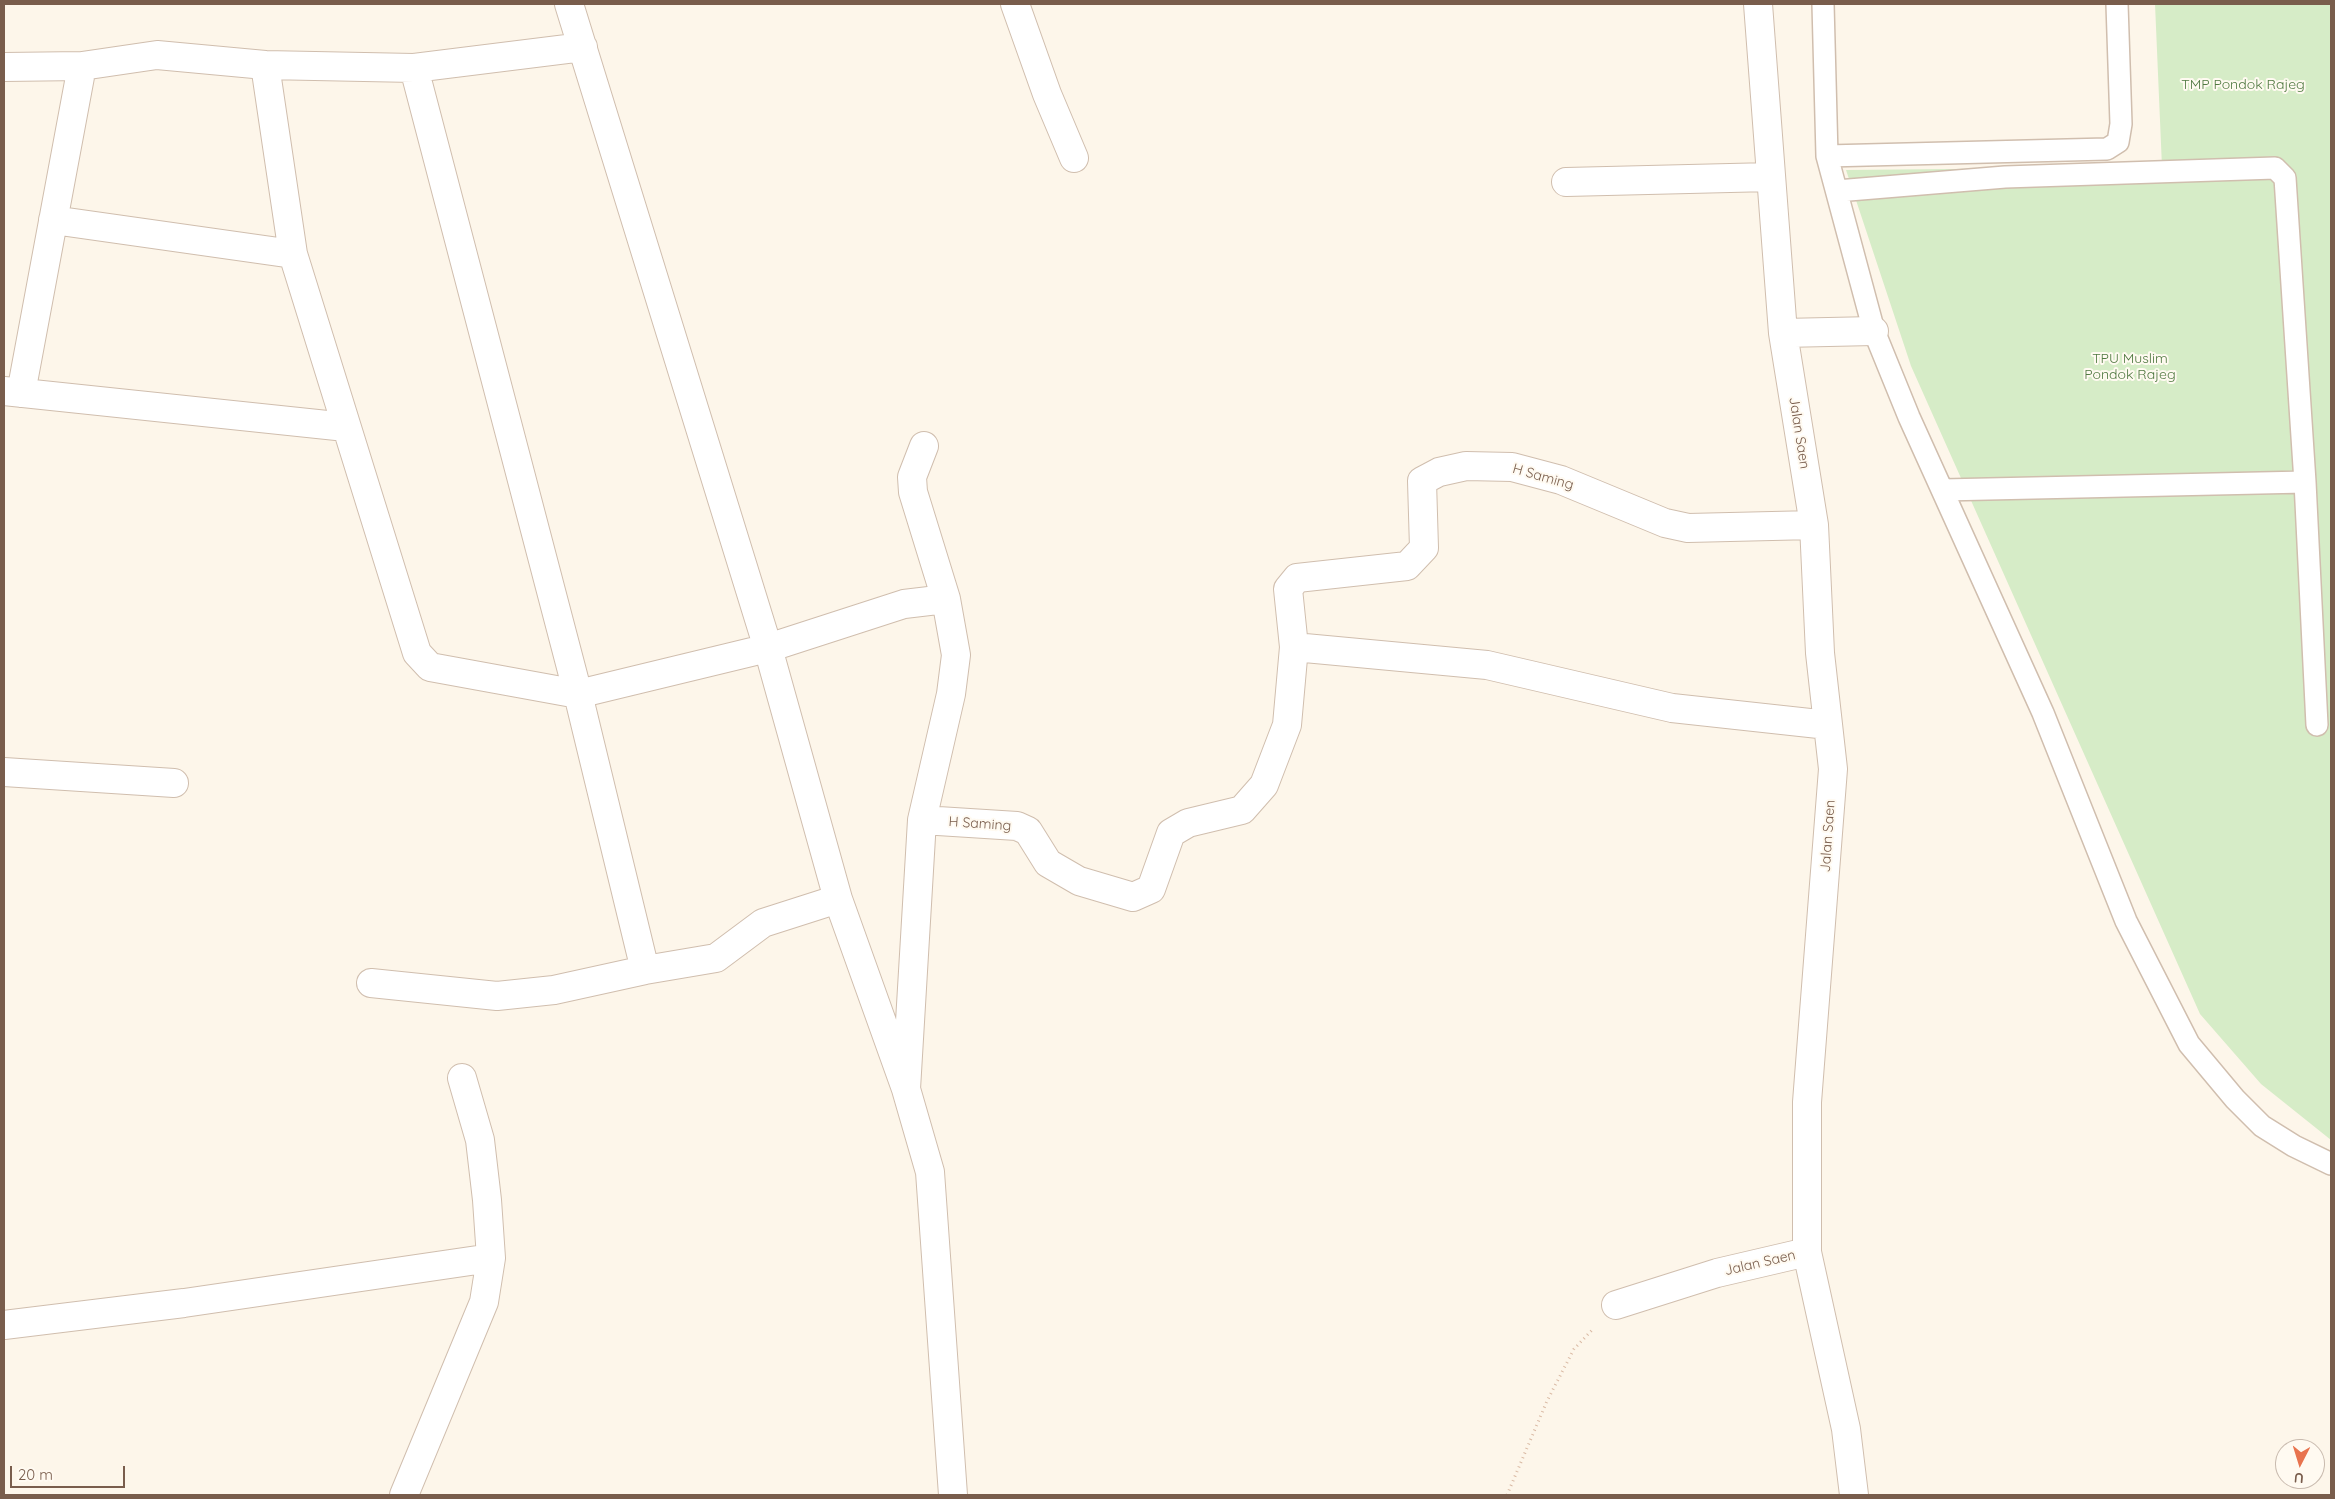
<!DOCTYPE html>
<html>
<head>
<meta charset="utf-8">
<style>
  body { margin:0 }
  #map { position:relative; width:2335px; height:1499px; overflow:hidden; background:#fdf6ea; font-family:Quicksand,sans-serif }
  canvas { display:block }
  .frame { position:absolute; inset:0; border:5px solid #795d4c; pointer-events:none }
  .north { position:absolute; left:2275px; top:1439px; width:50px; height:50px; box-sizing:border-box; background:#fffaf1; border:1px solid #c9bbaf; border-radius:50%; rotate:185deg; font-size:14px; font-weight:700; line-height:20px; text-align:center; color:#795d4c }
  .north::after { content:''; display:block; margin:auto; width:18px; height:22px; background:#e8734e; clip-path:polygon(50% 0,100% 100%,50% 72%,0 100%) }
  .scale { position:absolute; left:10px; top:1466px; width:115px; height:22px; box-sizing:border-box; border:2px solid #795d4c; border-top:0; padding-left:6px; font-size:15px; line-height:18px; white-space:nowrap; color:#795d4c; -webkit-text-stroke:4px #fffaf1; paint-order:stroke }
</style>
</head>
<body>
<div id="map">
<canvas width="2335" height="1499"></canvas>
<div class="frame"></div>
<div class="north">U</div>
<div class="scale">20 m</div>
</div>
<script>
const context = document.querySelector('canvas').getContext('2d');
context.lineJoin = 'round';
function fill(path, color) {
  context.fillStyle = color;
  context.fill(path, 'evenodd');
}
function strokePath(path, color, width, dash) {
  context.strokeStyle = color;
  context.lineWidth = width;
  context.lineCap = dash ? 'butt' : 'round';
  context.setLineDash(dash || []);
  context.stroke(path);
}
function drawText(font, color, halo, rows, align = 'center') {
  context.font = font + ' Quicksand,sans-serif';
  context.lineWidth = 4;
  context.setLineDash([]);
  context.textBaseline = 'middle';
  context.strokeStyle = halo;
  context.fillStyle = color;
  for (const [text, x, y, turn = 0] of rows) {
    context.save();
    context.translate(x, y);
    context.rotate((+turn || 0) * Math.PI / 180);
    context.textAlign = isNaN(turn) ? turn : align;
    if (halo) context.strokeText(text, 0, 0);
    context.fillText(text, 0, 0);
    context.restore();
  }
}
const green = new Path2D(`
  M 2155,4 L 2331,4 L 2331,1140 L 2261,1084 L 2200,1014 L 1911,366 L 1846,170 L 2162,167 Z`);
const path = new Path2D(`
  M 1507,1495 L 1547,1401 L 1574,1349 L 1593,1329`);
const lane = new Path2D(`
  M 1823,4 L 1827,156 L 1874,331 L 1909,417 L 2043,713 L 2126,921 L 2189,1044 L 2235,1099 L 2262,1126 L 2294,1146 L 2331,1164
  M 1827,156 L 2107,149 L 2118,142 L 2121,124 L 2117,4
  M 1837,191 L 2005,177 L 2275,168 L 2285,178 L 2305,482 L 2317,725
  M 1943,490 L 2305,482`);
const street = new Path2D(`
  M 569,4 L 768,648 L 838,899 L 906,1089 L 930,1172 L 953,1495
  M 1015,4 L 1047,94 L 1074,158
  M 265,65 L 414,68 L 583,47
  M 4,67 L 82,66 L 157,55 L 265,65 L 293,254 L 417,653 L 430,667 L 578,694 L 768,648 L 904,604 L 946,599 L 956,655 L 951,694 L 922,820 L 906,1089
  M 414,68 L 578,694 L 645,970
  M 1566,182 L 1771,177
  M 53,220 L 293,254
  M 1783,333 L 1874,331
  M 4,391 L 346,427
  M 21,393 L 82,66
  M 924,446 L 912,477 L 913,492 L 946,599
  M 1294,647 L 1288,589 L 1297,578 L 1407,566 L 1424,548 L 1422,481 L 1439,472 L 1466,466 L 1512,467 L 1561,480 L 1665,523 L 1688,528 L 1814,525
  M 4,772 L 174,783
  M 922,820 L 1017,826 L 1028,831 L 1048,863 L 1079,881 L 1133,897 L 1151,889 L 1171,833 L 1188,823 L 1242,810 L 1264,785 L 1287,725 L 1294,647 L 1487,665 L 1672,708 L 1828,725
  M 371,983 L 497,996 L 554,990 L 645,970 L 716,958 L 763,923 L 838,899
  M 1807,1252 L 1846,1429 L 1854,1495
  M 1616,1305 L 1717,1273 L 1807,1252 L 1807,1102 L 1833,769 L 1820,653 L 1814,525 L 1783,333 L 1758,4
  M 4,1325 L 184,1303 L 491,1258
  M 404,1495 L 484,1302 L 491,1258 L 487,1200 L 480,1140 L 462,1078`);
const parkNames = [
  ["TMP Pondok Rajeg",2243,85],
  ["TPU Muslim",2130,359],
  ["Pondok Rajeg",2130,375]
];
const streetNames = [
  ["Jalan Saen",1799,433,81],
  ["H Saming",1543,477,16],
  ["H Saming",980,824,4],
  ["Jalan Saen",1828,836,-86],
  ["Jalan Saen",1760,1263,-13]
];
fill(green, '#d6ecc7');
strokePath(lane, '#d0beae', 24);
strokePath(street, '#d0beae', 30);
strokePath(path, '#d9b9a3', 3, [1, 4]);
strokePath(lane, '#fff', 21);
strokePath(street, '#fff', 28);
drawText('14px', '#507941', '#fffaf1', parkNames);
drawText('14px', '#795d4c', '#fffaf1', streetNames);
</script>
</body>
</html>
